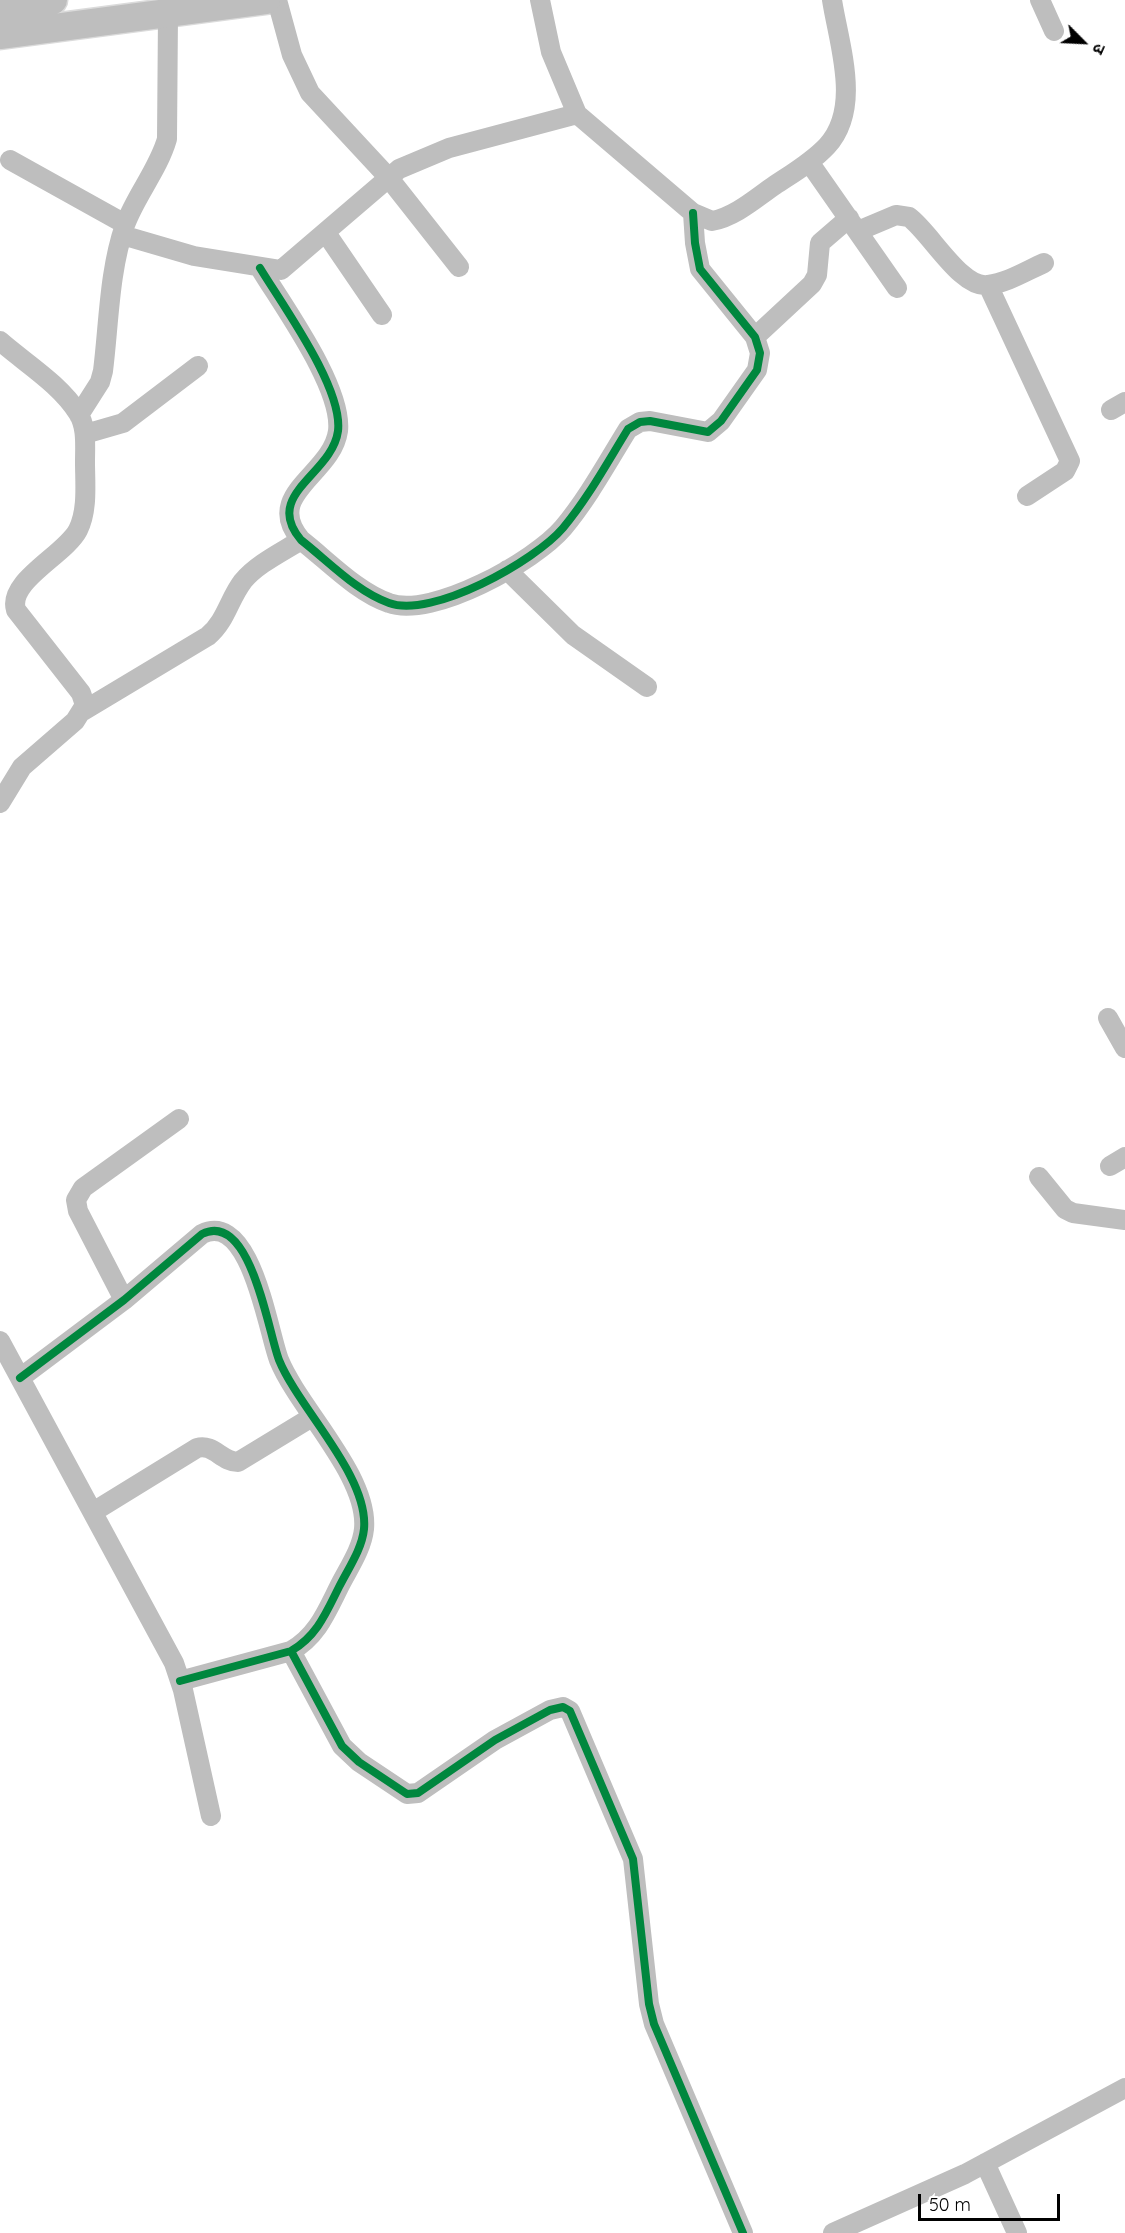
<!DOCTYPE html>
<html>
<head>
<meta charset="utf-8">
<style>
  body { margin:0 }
  #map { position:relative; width:1125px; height:2233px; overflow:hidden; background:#fff; font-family:Quicksand,"Noto Sans Devanagari",sans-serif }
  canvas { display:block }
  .north { position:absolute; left:1053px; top:12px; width:60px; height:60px; -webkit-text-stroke:4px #fff; paint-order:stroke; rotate:114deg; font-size:16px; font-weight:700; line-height:24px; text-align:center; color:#000 }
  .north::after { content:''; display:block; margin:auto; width:21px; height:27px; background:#000; clip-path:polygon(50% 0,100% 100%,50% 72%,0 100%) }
  .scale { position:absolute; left:918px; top:2194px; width:142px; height:27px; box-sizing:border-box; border:3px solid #000; border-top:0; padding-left:8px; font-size:18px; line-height:21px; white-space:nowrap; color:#000; -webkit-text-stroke:4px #fff; paint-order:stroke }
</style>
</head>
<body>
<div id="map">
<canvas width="1125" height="2233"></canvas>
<div class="north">उ</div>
<div class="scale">50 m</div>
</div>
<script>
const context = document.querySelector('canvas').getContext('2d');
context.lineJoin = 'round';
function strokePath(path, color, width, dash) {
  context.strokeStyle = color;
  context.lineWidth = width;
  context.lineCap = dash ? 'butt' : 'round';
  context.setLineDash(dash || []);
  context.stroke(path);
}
const minor = new Path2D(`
  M 277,0 L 292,55 L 310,93 L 388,177 L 459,267
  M 540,0 L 551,52 L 577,114 L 693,213 L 712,221 C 735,217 756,198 775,185 C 793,173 812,162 827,146 C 862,108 839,45 832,0
  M 1040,0 L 1054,31
  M 10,160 L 125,224
  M 809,162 L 897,288
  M 858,231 L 896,215 L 909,217 C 930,232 961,289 988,285 C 1007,283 1026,271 1044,263
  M 326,233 L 382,315
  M 122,235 L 194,256 L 281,270 L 399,169 L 449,148 L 577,114
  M 260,268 C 283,306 343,388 338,431 C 332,475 262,494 301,540 C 328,561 357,592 389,603 C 432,619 535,561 563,528 C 588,498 607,463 628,429 L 640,422 L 650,421 L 708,432 L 721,421 L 757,370 L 760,353 L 755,337 L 700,269 L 695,243 L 693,213
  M 988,285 L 1070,461 L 1065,471 L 1027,496
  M 755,337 L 812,284 L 817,275 L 820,243 L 849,218
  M 0,341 C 25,363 60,384 78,413 C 87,427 85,445 85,462 C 85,484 88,510 78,530 C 65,555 7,581 16,610 L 81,693 L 85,705 L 75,721 L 22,767 L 0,803
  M 1111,410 L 1125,402
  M 79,415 L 100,382 L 103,371 C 109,323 109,271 125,225 C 136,195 158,170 167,139 L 168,14
  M 85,434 L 123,423 L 198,366
  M 507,570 L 573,635 L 647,687
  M 83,711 L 208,636 C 226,621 229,599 243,581 C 257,564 282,552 301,540
  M 1108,1018 L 1125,1048
  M 1110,1166 L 1125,1157
  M 1039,1177 L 1065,1209 L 1073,1213 L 1125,1220
  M 124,1300 L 78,1211 L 76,1200 L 83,1188 L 179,1119
  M 0,1341 L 174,1663 L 183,1690 L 211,1816
  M 20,1378 L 124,1300 L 202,1234 C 251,1210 268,1332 279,1360 C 299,1409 369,1476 364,1529 C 362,1549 348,1569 339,1587 C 326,1613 317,1636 291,1651 L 180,1681
  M 93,1512 L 197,1448 C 213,1443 222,1462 238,1462 L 312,1417
  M 291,1651 L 342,1746 L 359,1762 L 407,1794 L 418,1793 L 495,1740 L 550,1710 L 563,1707 L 570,1711 L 633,1859 L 649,2004 L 654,2024 L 743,2233
  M 985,2163 L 1017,2233
  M 833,2233 L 965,2174 L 1125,2088`);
const highway = new Path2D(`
  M 0,7 L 53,0
  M 0,35 L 266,0`);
const cycleway = new Path2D(`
  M 260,268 C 283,306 343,388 338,431 C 332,475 262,494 301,540 C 328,561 357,592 389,603 C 432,619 535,561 563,528 C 588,498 607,463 628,429 L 640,422 L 650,421 L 708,432 L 721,421 L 757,370 L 760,353 L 755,337 L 700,269 L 695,243 L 693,213
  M 20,1378 L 124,1300 L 202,1234 C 251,1210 268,1332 279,1360 C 299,1409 369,1476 364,1529 C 362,1549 348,1569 339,1587 C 326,1613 317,1636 291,1651 L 180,1681
  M 291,1651 L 342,1746 L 359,1762 L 407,1794 L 418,1793 L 495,1740 L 550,1710 L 563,1707 L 570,1711 L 633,1859 L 649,2004 L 654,2024 L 743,2233`);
strokePath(highway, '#dbdbdb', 31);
strokePath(minor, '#bebebe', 20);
strokePath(highway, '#bebebe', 28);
strokePath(cycleway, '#00873e', 8);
</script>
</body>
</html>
